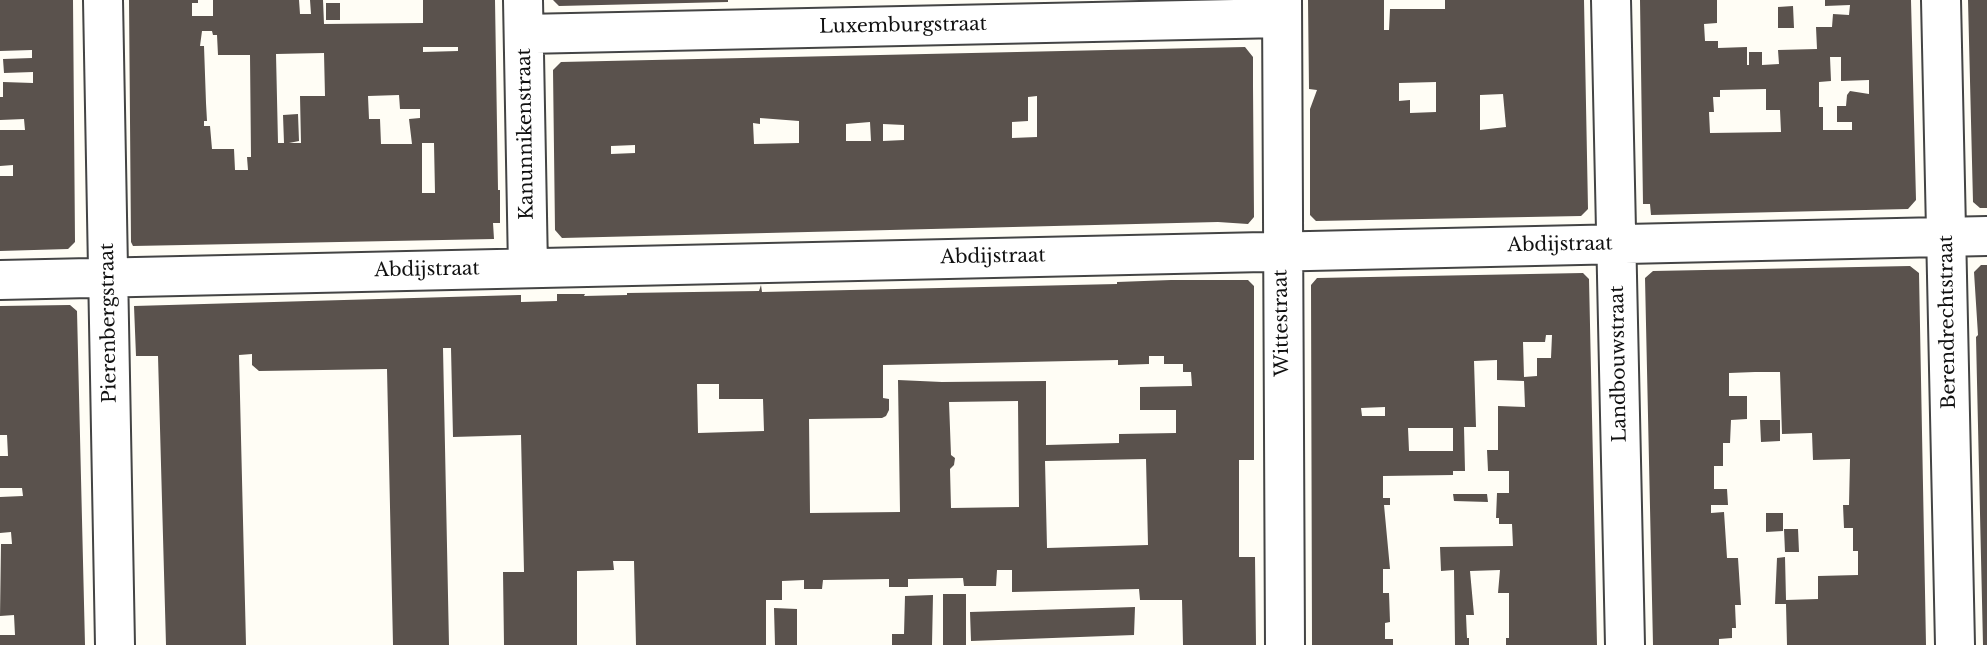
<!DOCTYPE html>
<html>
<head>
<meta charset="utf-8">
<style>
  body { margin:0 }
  canvas { display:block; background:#fffdf5 }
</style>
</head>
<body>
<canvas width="1987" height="645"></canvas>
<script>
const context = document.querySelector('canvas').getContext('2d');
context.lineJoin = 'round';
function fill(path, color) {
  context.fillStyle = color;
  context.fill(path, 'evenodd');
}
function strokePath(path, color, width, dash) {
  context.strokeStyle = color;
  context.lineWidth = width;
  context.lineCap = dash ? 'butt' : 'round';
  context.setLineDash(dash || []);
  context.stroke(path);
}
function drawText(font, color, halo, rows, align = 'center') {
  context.font = font + ' "Libre Baskerville",serif';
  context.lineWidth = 7;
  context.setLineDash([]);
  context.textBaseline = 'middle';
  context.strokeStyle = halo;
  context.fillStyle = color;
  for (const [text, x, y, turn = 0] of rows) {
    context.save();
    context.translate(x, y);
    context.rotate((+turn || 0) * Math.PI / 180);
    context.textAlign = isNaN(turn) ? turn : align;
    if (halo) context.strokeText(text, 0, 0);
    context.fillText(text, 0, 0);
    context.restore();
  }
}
const building = new Path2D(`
  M 0,0 L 73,0 L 75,242 L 68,249 L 0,251 L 0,176 L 13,176 L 13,165 L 0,166 L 0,130 L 25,130 L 24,119 L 0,120 L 0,97 L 3,97 L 3,82 L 33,83 L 33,72 L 4,73 L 3,59 L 32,58 L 32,50 L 0,51 Z
  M 129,0 L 198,0 L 198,3 L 192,3 L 192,16 L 213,16 L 213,0 L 299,0 L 300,14 L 311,14 L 310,0 L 323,0 L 324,24 L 423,23 L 423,0 L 495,0 L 498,190 L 500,190 L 500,223 L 493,223 L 494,239 L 133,246 L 131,242 ZM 202,31 L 212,31 L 213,35 L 217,35 L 218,55 L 250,55 L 251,157 L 247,157 L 248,170 L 235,170 L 234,149 L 212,149 L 210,126 L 204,126 L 204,121 L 207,121 L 206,103 L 204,46 L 200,46 ZM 423,47 L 458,47 L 458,51 L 423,52 ZM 324,53 L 325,96 L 300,96 L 301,143 L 289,143 L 299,141 L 298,114 L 283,115 L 284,143 L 278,143 L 276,54 ZM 399,95 L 400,109 L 420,109 L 420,118 L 409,119 L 412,144 L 381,144 L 380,119 L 369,119 L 368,96 ZM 422,143 L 434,143 L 435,193 L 422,193 Z
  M 553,0 L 728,0 L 728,2 L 559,6 Z
  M 1308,0 L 1384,0 L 1384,30 L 1389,30 L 1390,9 L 1445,9 L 1445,0 L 1584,0 L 1588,209 L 1581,216 L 1316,221 L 1310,215 L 1310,109 L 1317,90 L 1309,89 ZM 1436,82 L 1436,112 L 1410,113 L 1410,100 L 1399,101 L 1399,83 ZM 1503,94 L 1506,127 L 1480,130 L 1480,95 Z
  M 1640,0 L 1717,0 L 1717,23 L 1704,24 L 1705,41 L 1718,41 L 1718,48 L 1747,47 L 1747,65 L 1749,65 L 1749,52 L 1762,52 L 1762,65 L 1779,64 L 1778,50 L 1817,49 L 1816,27 L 1832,27 L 1833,14 L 1849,15 L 1850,5 L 1825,6 L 1825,0 L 1911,0 L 1916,200 L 1908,209 L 1651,215 L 1650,204 L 1643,204 ZM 1830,57 L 1841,57 L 1841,81 L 1869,80 L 1869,94 L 1850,91 L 1847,95 L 1846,106 L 1837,106 L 1837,122 L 1852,122 L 1852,130 L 1823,130 L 1823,107 L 1819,107 L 1819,82 L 1831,81 ZM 1766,89 L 1766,110 L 1780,110 L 1781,132 L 1710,133 L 1709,112 L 1714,112 L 1713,97 L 1720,97 L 1720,90 Z
  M 1968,0 L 1987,0 L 1987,208 L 1980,208 L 1973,202 Z
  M 326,3 L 340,3 L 340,20 L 326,20 Z
  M 1793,6 L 1794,28 L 1778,28 L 1778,7 Z
  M 1245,47 L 1253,57 L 1253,86 L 1254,217 L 1248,224 L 1218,222 L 562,238 L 555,230 L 553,70 L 561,62 ZM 1037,96 L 1037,137 L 1012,138 L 1012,122 L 1028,121 L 1028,97 ZM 760,118 L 799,121 L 799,143 L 754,144 L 753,123 L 760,124 ZM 870,122 L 871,141 L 846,141 L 846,124 ZM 883,124 L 904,125 L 904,140 L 883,141 ZM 635,145 L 635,153 L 611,154 L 611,146 Z
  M 1981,265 L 1987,265 L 1987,645 L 1983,645 L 1977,382 L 1976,337 L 1978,335 L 1974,272 Z
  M 1910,266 L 1919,273 L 1926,645 L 1787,645 L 1786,604 L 1775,604 L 1777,558 L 1785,557 L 1786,600 L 1818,599 L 1818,576 L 1858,575 L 1858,551 L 1853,551 L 1853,528 L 1844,528 L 1843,505 L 1849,505 L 1850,459 L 1813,460 L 1812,433 L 1782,434 L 1780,372 L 1755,372 L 1729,373 L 1729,396 L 1747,396 L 1747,419 L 1731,420 L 1730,443 L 1723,443 L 1723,466 L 1714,466 L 1714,489 L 1727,489 L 1728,505 L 1711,505 L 1711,513 L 1724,512 L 1727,558 L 1738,558 L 1741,605 L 1735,605 L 1736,628 L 1732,628 L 1732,638 L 1719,639 L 1719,645 L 1653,645 L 1645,278 L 1653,271 Z
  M 1583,273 L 1589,279 L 1597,645 L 1506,645 L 1506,638 L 1509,638 L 1509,593 L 1498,593 L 1500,570 L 1470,571 L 1474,615 L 1466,615 L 1467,638 L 1469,638 L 1469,645 L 1455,645 L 1454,570 L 1441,571 L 1440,547 L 1513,546 L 1512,524 L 1499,524 L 1499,518 L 1496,518 L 1497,493 L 1509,493 L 1509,471 L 1488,471 L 1487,450 L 1498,450 L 1498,406 L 1525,407 L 1524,381 L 1497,380 L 1497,360 L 1474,361 L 1476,427 L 1464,427 L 1465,471 L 1453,471 L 1453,475 L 1383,476 L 1383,498 L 1390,498 L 1390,505 L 1384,505 L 1390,569 L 1383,569 L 1383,593 L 1389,593 L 1390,622 L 1385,623 L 1385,639 L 1393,639 L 1393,645 L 1312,645 L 1311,285 L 1317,278 ZM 1546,335 L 1552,335 L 1551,358 L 1537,358 L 1537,376 L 1524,377 L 1523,342 L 1545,342 ZM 1385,407 L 1385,416 L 1362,416 L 1361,408 ZM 1408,428 L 1453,428 L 1453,451 L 1409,451 Z
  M 1171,280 L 1248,280 L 1254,286 L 1254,460 L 1239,460 L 1239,557 L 1255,557 L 1256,645 L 1183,645 L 1182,600 L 1140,600 L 1139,589 L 1012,592 L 1012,570 L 997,570 L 996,586 L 964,586 L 963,578 L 908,579 L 908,587 L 889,587 L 889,579 L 823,580 L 822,589 L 804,589 L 804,580 L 782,581 L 782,600 L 766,600 L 766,645 L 636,645 L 634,561 L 613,561 L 614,570 L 577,571 L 577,645 L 504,645 L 503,572 L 524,572 L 521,435 L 453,437 L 451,348 L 443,348 L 449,645 L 393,645 L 387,369 L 259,371 L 252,365 L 252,354 L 239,355 L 246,645 L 166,645 L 158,356 L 136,356 L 134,306 L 519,295 L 521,295 L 521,302 L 557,301 L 557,294 L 585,294 L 584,296 L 627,295 L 627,293 L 759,291 L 761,285 L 762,292 L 1117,284 L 1117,282 ZM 1149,356 L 1164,356 L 1164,364 L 1183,364 L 1183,372 L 1191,372 L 1192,386 L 1140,387 L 1140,410 L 1176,410 L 1176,433 L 1119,434 L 1119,443 L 1046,445 L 1046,381 L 942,382 L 898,380 L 900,512 L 810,513 L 809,419 L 882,418 L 886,416 L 889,410 L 889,399 L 883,398 L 883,365 L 1118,360 L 1118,365 L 1149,364 ZM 697,384 L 719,384 L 719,399 L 763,399 L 764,431 L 698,433 ZM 1018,401 L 1019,507 L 951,508 L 950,469 L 954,465 L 955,458 L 951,455 L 949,402 ZM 1146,459 L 1148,545 L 1047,548 L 1045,461 Z
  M 70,305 L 77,311 L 85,645 L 0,645 L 0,635 L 15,635 L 14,615 L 0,616 L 1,544 L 12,544 L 11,532 L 0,533 L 0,497 L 23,496 L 22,488 L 0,488 L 0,456 L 8,456 L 7,435 L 0,435 L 0,306 Z
  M 1760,420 L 1780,420 L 1780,441 L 1761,442 Z
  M 1453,494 L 1487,494 L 1488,502 L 1454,501 Z
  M 1766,513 L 1783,513 L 1783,531 L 1766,532 Z
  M 1784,529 L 1798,529 L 1799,552 L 1785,552 Z
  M 943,594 L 966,594 L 966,645 L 943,645 Z
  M 933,595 L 932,645 L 892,645 L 892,634 L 904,634 L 905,596 Z
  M 1135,607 L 1134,635 L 971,641 L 970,612 Z
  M 774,608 L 797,609 L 797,645 L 775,645 Z`);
const minor = new Path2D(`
  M 103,0 L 115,645
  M 523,0 L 528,268
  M 1282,0 L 1285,645
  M 1611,0 L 1625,645
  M 1941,0 L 1955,645
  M 524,34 L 1282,18
  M 0,280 L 1987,236`);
const streetNames = [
  ["Luxemburgstraat",903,26,-1],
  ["Kanunnikenstraat",526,134,-91],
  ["Abdijstraat",1560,245,-1],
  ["Abdijstraat",993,257,-1],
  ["Abdijstraat",427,270,-1],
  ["Berendrechtstraat",1948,322,-91],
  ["Pierenbergstraat",109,323,-91],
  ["Wittestraat",1282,323,-91],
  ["Landbouwstraat",1619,364,-91]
];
fill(building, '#5a524d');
strokePath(minor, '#444', 42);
strokePath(minor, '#fff', 38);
drawText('19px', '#111', '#fff', streetNames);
</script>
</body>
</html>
